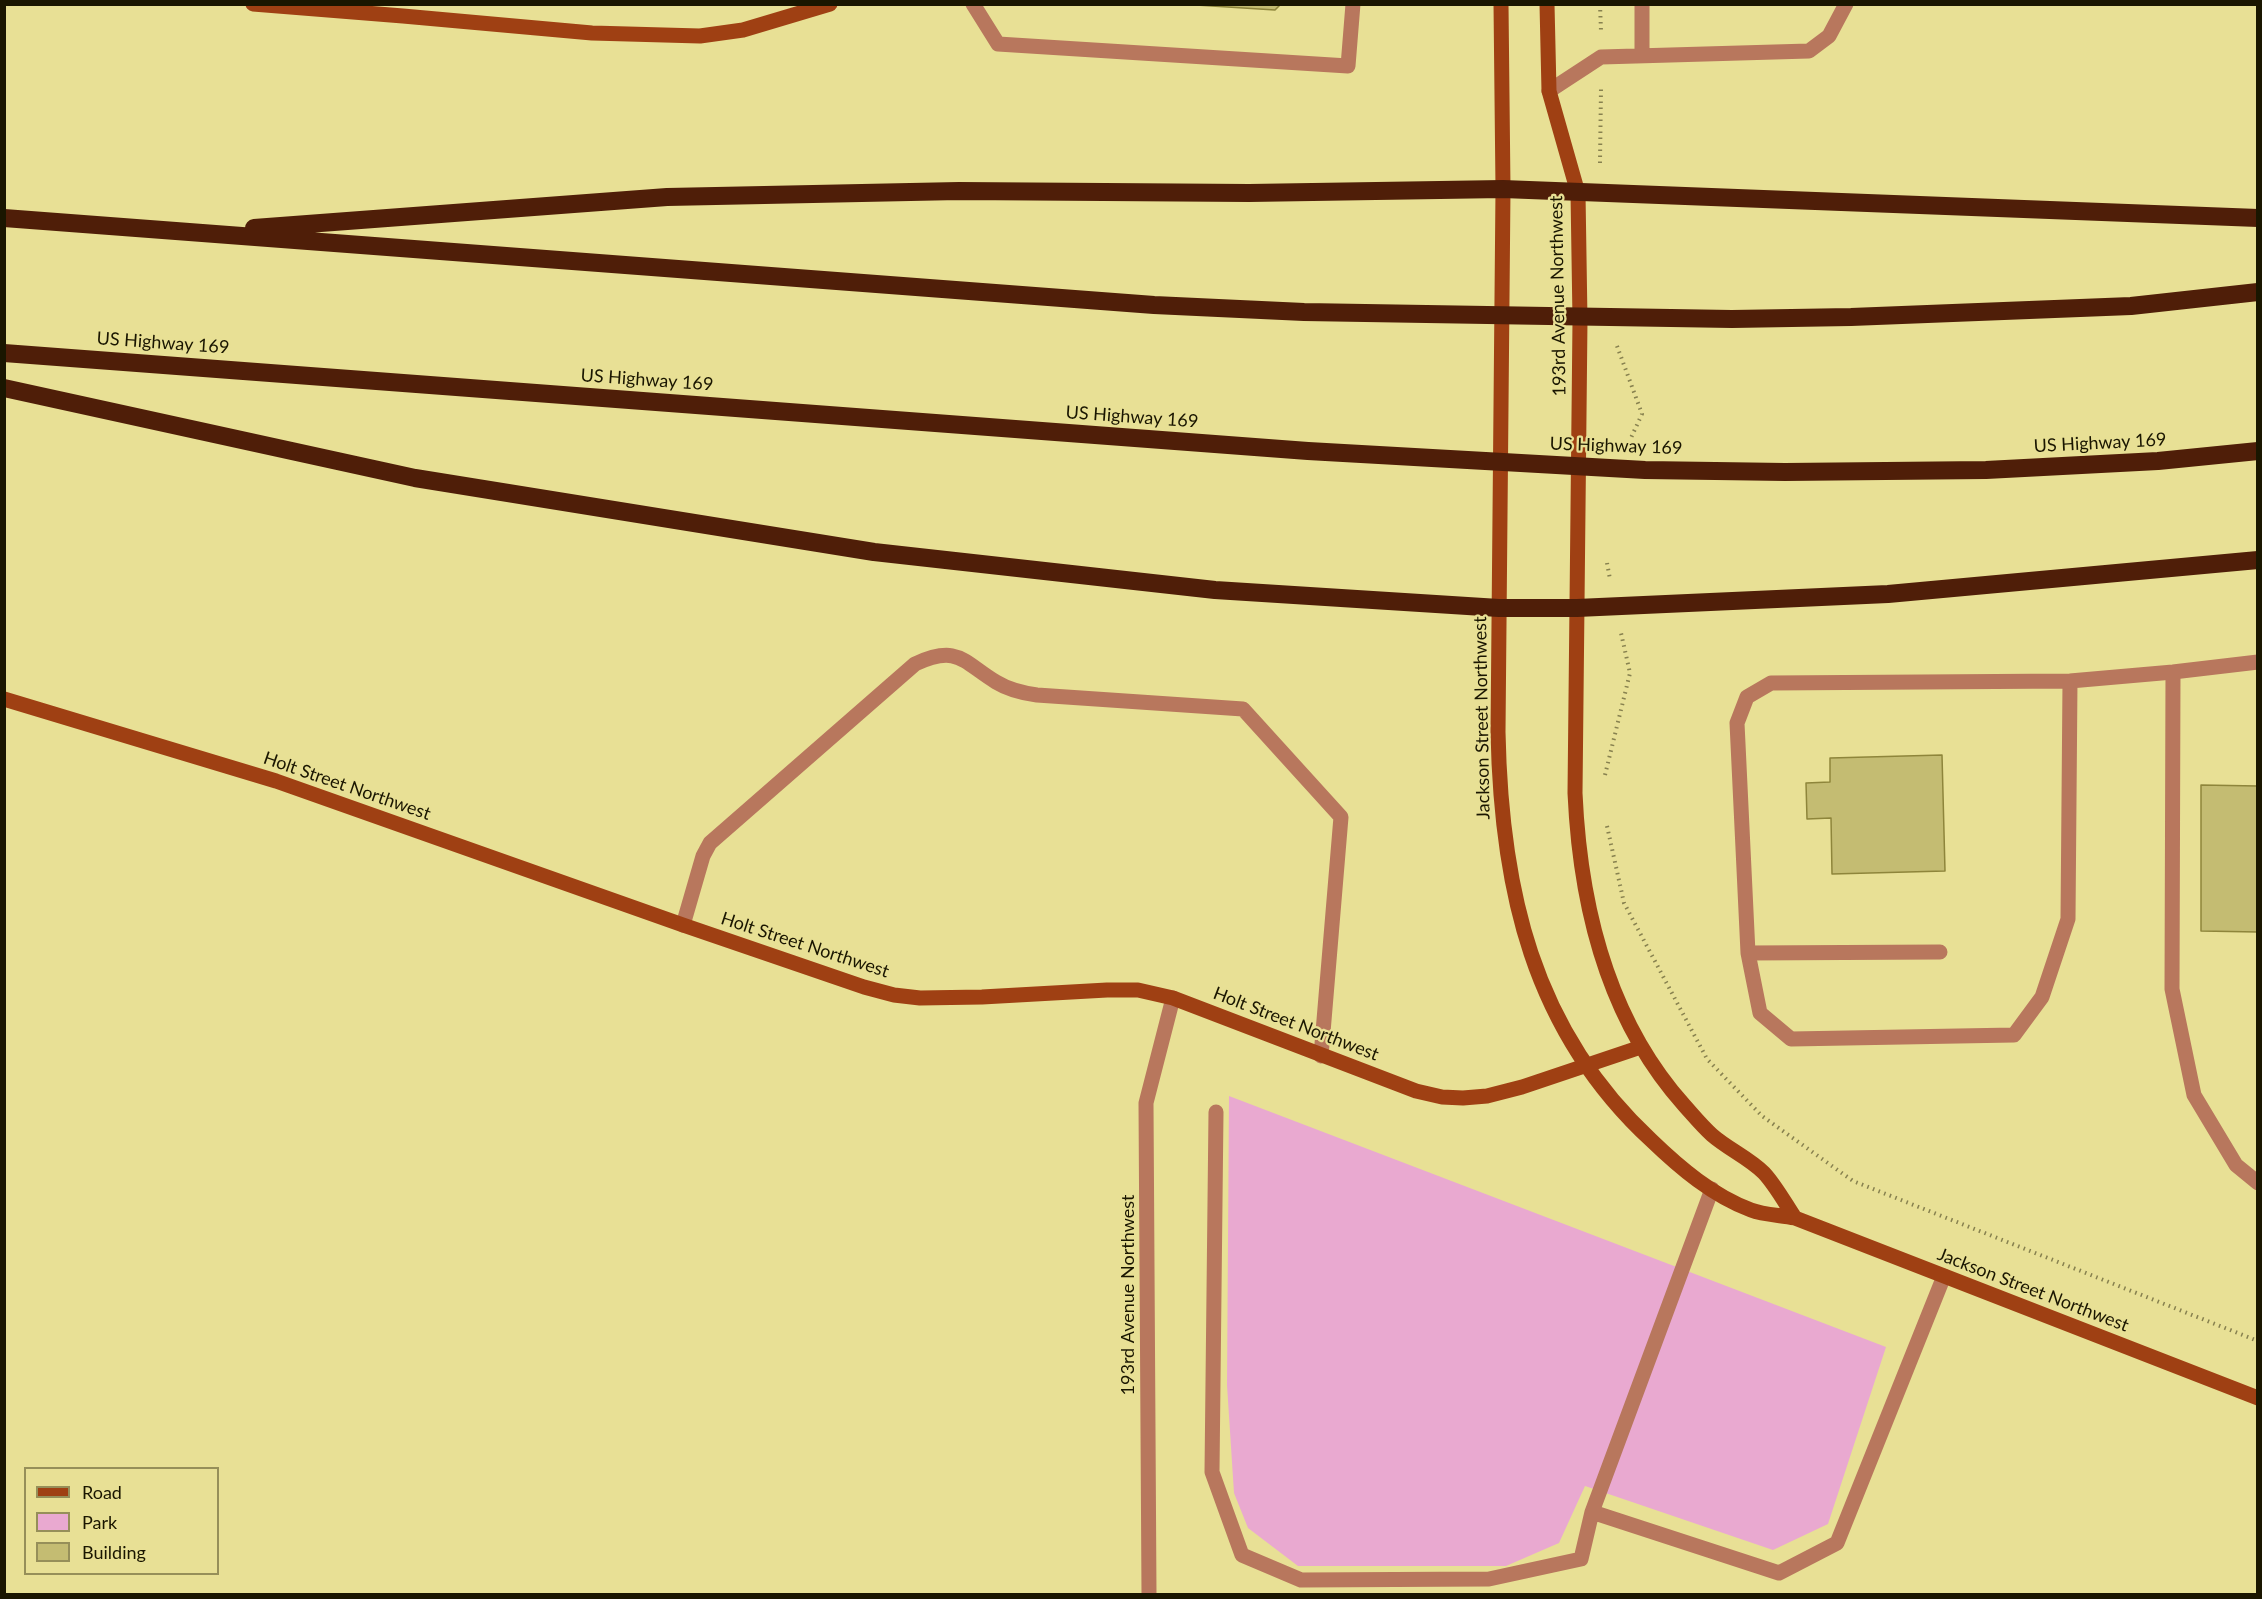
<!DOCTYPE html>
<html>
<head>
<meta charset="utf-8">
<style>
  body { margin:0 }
  #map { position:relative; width:2262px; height:1599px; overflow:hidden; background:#e8e095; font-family:Lato,sans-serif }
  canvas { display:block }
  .frame { position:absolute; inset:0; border:6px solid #1a1600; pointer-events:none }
  .legend { position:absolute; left:24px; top:1467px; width:195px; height:108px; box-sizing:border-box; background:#e8e095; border:2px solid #968f59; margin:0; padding:8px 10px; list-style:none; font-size:18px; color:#1a1600 }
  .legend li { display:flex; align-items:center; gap:12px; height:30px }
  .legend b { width:30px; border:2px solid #968f59 }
</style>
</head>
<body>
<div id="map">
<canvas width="2262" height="1599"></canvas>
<div class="frame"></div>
<ul class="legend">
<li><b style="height:8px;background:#9f4013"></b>Road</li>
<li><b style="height:16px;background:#e9a9d0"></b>Park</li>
<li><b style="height:16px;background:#c4bc72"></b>Building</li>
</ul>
</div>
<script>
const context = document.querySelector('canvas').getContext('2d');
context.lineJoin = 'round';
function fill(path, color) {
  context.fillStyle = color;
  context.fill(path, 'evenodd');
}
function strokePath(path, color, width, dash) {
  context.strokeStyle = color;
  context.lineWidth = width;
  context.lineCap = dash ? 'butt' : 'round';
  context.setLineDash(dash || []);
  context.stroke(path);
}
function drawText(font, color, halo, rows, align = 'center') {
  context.font = font + ' Lato,sans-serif';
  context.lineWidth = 4.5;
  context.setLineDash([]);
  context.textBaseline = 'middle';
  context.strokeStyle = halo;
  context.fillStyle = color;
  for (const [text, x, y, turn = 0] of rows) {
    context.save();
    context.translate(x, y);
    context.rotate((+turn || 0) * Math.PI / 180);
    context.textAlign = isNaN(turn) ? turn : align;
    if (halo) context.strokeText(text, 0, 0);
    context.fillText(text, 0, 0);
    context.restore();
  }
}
const green = new Path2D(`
  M 1229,1096 L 1886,1347 L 1828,1524 L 1773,1550 L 1585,1486 L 1559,1543 L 1506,1566 L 1298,1566 L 1248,1528 L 1234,1493 L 1227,1385 Z`);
const building = new Path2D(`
  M 1180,4 L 1281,4 L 1275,10 Z
  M 1942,755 L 1945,871 L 1832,874 L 1831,818 L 1807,819 L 1806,783 L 1830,782 L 1830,758 Z
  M 2201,785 L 2258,786 L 2258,932 L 2201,931 Z`);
const path = new Path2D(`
  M 1600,4 L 1601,31
  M 1600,163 L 1601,89
  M 1617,346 L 1642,414 L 1630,440
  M 1607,563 L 1610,579
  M 1605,775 L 1630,673 L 1621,633
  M 1607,826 L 1624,903 L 1707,1059 L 1762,1116 L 1853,1181 L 2258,1341`);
const lane = new Path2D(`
  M 973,4 L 998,44 L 1348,66 L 1353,4
  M 1642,55 L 1642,4
  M 1549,91 L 1601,57 L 1809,51 L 1829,36 L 1846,4
  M 2173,672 L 2172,989 L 2194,1095 L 2236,1165 L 2258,1183
  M 2070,681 L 2068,919 L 2042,997 L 2014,1035 L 1791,1039 L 1760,1013 L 1748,953 L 1737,723 L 1747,697 L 1771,683 L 2070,681 L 2173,672 L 2258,662
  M 683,925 L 703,856 L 710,843 L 915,664 C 958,644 963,662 996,682 C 1009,690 1022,693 1037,695 L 1243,709 L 1341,817 L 1321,1056
  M 1748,953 L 1940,952
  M 1216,1112 L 1212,1472 L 1242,1555 L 1301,1580 L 1489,1579 L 1581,1559 L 1592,1512
  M 1712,1189 L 1592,1512 L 1779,1573 L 1837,1543 L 1944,1276`);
const street = new Path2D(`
  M 1149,1594 L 1146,1103 L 1173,998`);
const secondary = new Path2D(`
  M 253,4 L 403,16 L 592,33 L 700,36 L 743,30 L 830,4
  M 1501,4 L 1503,189 L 1498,732 C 1501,888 1532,1030 1651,1140 C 1680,1168 1713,1196 1751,1210 C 1764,1215 1781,1215 1795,1218 L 2258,1398
  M 1547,4 L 1549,91 L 1578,193 L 1580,320 L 1575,793 C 1580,905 1607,1019 1684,1105 C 1693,1115 1702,1126 1712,1135 C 1728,1149 1749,1158 1764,1173 C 1776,1186 1785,1203 1795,1218
  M 4,699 L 276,781 L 683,925 L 864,987 L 894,995 L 920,998 L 982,997 L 1107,990 L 1138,990 L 1173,998 L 1416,1091 L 1442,1097 L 1463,1098 L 1487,1096 L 1522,1087 L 1641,1047`);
const highway = new Path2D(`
  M 4,218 L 1154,305 L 1304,312 L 1732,319 L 1851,317 L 2131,306 L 2258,292
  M 254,228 L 667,197 L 959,191 L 1249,193 L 1503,189 L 2258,218
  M 4,353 L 1308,451 L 1645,470 L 1785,472 L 1986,470 L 2158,461 L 2258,451
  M 4,388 L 415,478 L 874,552 L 1215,590 L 1499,608 L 1577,608 L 1888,594 L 2258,560`);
const streetNames = [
  ["193rd Avenue Northwest",1558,296,-91],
  ["US Highway 169",163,343,4],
  ["US Highway 169",647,380,4],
  ["US Highway 169",1132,417,4],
  ["US Highway 169",2100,443,-3],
  ["US Highway 169",1616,446,2],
  ["Jackson Street Northwest",1482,718,-91],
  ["Holt Street Northwest",347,786,19],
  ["Holt Street Northwest",805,945,18],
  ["Holt Street Northwest",1296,1024,21],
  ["Jackson Street Northwest",2033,1290,21],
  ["193rd Avenue Northwest",1128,1295,-90]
];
fill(green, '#e9a9d0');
fill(building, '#c4bc72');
strokePath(building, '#8e853b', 1.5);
strokePath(path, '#87814f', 4, [1.5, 4.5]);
strokePath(lane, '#b8775d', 15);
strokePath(street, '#b8775d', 15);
strokePath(secondary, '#9f4013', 15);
strokePath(highway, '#4f1e08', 18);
drawText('18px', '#1a1600', '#e8e095', streetNames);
</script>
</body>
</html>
